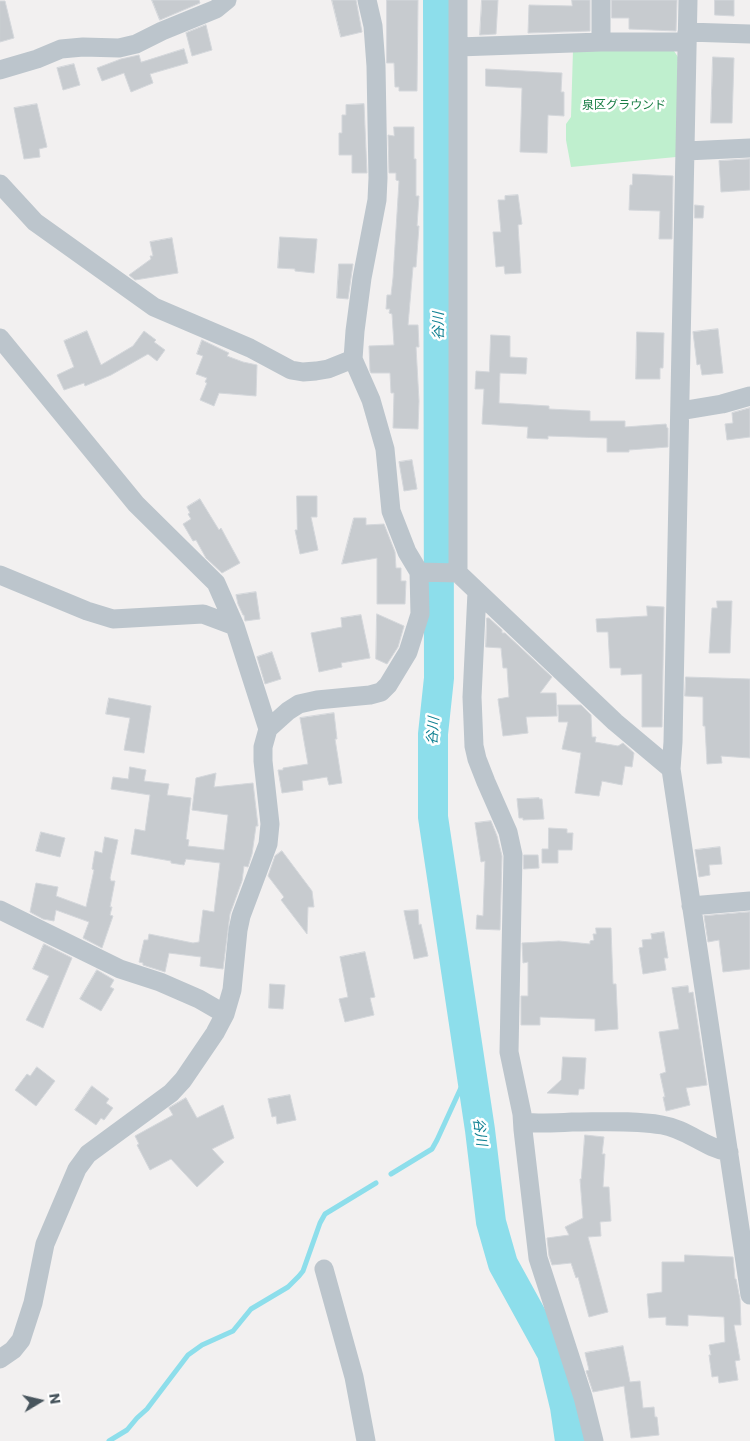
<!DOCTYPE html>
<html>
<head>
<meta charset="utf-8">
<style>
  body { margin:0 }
  #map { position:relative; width:750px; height:1441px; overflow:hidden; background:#f2f0f0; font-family:Poppins,sans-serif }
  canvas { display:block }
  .north { position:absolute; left:15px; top:1376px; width:50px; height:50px; -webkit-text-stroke:4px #fff; paint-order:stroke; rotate:81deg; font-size:14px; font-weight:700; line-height:20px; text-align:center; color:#48555d }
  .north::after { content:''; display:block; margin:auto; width:18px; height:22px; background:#48555d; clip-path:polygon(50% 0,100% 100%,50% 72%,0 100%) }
</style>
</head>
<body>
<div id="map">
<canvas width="750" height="1441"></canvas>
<div class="north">N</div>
</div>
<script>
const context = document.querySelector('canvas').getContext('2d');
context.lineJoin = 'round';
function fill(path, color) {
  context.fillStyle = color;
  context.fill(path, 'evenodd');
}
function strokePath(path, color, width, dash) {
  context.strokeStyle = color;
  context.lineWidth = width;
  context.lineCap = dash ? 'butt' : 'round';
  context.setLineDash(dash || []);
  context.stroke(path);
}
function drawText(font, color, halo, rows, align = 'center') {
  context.font = font + ' Poppins,"Noto Sans JP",sans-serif';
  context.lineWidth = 5;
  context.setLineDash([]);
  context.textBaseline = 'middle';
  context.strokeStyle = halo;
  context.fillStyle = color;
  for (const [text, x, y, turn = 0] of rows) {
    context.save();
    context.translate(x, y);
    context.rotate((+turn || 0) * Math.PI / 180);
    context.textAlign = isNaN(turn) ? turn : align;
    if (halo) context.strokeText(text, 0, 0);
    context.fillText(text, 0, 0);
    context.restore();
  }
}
const green = new Path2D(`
  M 573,50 L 674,51 L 678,57 L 676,157 L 571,167 L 566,140 L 566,124 L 571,117 Z`);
const stream = new Path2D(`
  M 391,1174 L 432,1149 L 437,1140 L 470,1068
  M 109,1441 L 127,1430 L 137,1418 L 147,1409 L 188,1355 L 202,1345 L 233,1331 L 251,1309 L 288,1287 L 299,1276 L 303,1271 L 320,1223 L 325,1214 L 376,1183`);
const river = new Path2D(`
  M 438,0 L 439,678 L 433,734 L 433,817 L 480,1130 L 491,1222 L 503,1264 L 552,1353 L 565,1407 L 570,1441`);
const building = new Path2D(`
  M 152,0 L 199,0 L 200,3 L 160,20 Z
  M 332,0 L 356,0 L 362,32 L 341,37 Z
  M 387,0 L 418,0 L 417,91 L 399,91 L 399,87 L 395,87 L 394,63 L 387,63 Z
  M 482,0 L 498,0 L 496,34 L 480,35 Z
  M 572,0 L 590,0 L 590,31 L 528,33 L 529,5 L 572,6 Z
  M 612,0 L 677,0 L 676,31 L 629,29 L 629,18 L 612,18 Z
  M 715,0 L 734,0 L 734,16 L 715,15 Z
  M 0,1 L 5,1 L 14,38 L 0,42 Z
  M 206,25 L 212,50 L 192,56 L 186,33 Z
  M 184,49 L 188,63 L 150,74 L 153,83 L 131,92 L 124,73 L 102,81 L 97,68 L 121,59 L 139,55 L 141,62 Z
  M 713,57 L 734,58 L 732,123 L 711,123 Z
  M 74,64 L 80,85 L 63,90 L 57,68 Z
  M 486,69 L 562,73 L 561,92 L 564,92 L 564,116 L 548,115 L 547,153 L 520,152 L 522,88 L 486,86 Z
  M 37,104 L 47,147 L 39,149 L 40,157 L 24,159 L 14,108 Z
  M 364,104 L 367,173 L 352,173 L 352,155 L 339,155 L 339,133 L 342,133 L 342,115 L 346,115 L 346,105 Z
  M 394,127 L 414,127 L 414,159 L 416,159 L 416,196 L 419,196 L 417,226 L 419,226 L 416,267 L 413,267 L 408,325 L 418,325 L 419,347 L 416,347 L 419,401 L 418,429 L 393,428 L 394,393 L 391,393 L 390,373 L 371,373 L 370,371 L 369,346 L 394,345 L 392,314 L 389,313 L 390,309 L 386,309 L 387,295 L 391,295 L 393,278 L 399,181 L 396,180 L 396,173 L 389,173 L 388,135 L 394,136 Z
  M 750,159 L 750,190 L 721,192 L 719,161 Z
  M 633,174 L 673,176 L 672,239 L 659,239 L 660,211 L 629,210 L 630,185 L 632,185 Z
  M 518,195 L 522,224 L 518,225 L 521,273 L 505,274 L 504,266 L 496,267 L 493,232 L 501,232 L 498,200 L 505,200 L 505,196 Z
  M 695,205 L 704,206 L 703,218 L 695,218 Z
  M 280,237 L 317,239 L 314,273 L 295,271 L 295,269 L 278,268 Z
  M 172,238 L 178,273 L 135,280 L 129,275 L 151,259 L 150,256 L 153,256 L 150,242 Z
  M 339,264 L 353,264 L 348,299 L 337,298 Z
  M 718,329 L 723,373 L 702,375 L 700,364 L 697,365 L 693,332 Z
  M 87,331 L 101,365 L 133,346 L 144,331 L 156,340 L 154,342 L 165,350 L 157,361 L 148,354 L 111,375 L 85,386 L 84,383 L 64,390 L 57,375 L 74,367 L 64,341 Z
  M 637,332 L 664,333 L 663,368 L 660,368 L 660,379 L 636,379 Z
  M 491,335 L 510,336 L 510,357 L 527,358 L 526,374 L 500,373 L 499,403 L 549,406 L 549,409 L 590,411 L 590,421 L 625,421 L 625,427 L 666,424 L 667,428 L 668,428 L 668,447 L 629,450 L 629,452 L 607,452 L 607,438 L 548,436 L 548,439 L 527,438 L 528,427 L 482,424 L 484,389 L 475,389 L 476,371 L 489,372 Z
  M 202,340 L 229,353 L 227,356 L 243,362 L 257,365 L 256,396 L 219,393 L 214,406 L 200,400 L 207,383 L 205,382 L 207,378 L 196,374 L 203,356 L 197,354 Z
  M 750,408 L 750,437 L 727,440 L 725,424 L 733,423 L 732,413 Z
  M 412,460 L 417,489 L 404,491 L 399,462 Z
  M 297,496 L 317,496 L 317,517 L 311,517 L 318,550 L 300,554 L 295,530 L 297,530 Z
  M 200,499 L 219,530 L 221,528 L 240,563 L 222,573 L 206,558 L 196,540 L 193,541 L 183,524 L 191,519 L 188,514 L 190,513 L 187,507 Z
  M 354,518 L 366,518 L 366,525 L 384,524 L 395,552 L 396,568 L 401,568 L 401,581 L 406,581 L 405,604 L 377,604 L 377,558 L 342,564 Z
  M 256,592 L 260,619 L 245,621 L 244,615 L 243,615 L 238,604 L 236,595 Z
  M 717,601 L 732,601 L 730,653 L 709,653 L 712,608 L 717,608 Z
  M 647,606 L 664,607 L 662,727 L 642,727 L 642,674 L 621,675 L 621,668 L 610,668 L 608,632 L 597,632 L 596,619 L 647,616 Z
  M 377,614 L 404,626 L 398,647 L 387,664 L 376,659 Z
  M 361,615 L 370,658 L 341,663 L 342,667 L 319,672 L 311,633 L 342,627 L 341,618 Z
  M 487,618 L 489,618 L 502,630 L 502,633 L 505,633 L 552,677 L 540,693 L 556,693 L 557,716 L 526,717 L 528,733 L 503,736 L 498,699 L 509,697 L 507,668 L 503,668 L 501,648 L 486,647 Z
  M 272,652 L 281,679 L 265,684 L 257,657 Z
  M 686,677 L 750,679 L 750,758 L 721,756 L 722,763 L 707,764 L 705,726 L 703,726 L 703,697 L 685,696 Z
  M 109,698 L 151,706 L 144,753 L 124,750 L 130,718 L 106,714 Z
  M 558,705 L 581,705 L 591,715 L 592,737 L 596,737 L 595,742 L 618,746 L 623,743 L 634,753 L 632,767 L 625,766 L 622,785 L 602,781 L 599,796 L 575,793 L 581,753 L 562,749 L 568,722 L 559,722 Z
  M 334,713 L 337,739 L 335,739 L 342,783 L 329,785 L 327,777 L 302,781 L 303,790 L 282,793 L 278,770 L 283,770 L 283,768 L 308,764 L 300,718 Z
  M 130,767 L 146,770 L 144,781 L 169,784 L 167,795 L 191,798 L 186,839 L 189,840 L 188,846 L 224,850 L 228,815 L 192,810 L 196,778 L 216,773 L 214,787 L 253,783 L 258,826 L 256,826 L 252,854 L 248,867 L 244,866 L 242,881 L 230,914 L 223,969 L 200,966 L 201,957 L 169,953 L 165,972 L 143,965 L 143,963 L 139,962 L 144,940 L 148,940 L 149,934 L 193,943 L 199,942 L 203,910 L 214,912 L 220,863 L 186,859 L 184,865 L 171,863 L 171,861 L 131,854 L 135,829 L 145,831 L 150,795 L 111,789 L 113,777 L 128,779 Z
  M 539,798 L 539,799 L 542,799 L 544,819 L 523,820 L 523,818 L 519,818 L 517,799 Z
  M 491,821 L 497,836 L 502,856 L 500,930 L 476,929 L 477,915 L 483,916 L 485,861 L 481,862 L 475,823 Z
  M 549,828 L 567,829 L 567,833 L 573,833 L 572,850 L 558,850 L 558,863 L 542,863 L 542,849 L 548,849 Z
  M 41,832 L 65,838 L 60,857 L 36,851 Z
  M 105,837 L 118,840 L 110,878 L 111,881 L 115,881 L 110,907 L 112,907 L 110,915 L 113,916 L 102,948 L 83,938 L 89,922 L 56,910 L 54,921 L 43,919 L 30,912 L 36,883 L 58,887 L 56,896 L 86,907 L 94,870 L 92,869 L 95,851 L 102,853 Z
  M 720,847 L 722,864 L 709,865 L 710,875 L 699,877 L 695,850 Z
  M 282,851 L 312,891 L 314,907 L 308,907 L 307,934 L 281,900 L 284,897 L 268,876 L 275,856 Z
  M 524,855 L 538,855 L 539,868 L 524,869 Z
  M 418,910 L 419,925 L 421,924 L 428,956 L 414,959 L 404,911 Z
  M 750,912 L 750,969 L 723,972 L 719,940 L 708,942 L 704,916 Z
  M 596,928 L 611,928 L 613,984 L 616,984 L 618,1029 L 595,1031 L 595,1019 L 540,1017 L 540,1025 L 521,1025 L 521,996 L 528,996 L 528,962 L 523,963 L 522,943 L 559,941 L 590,944 L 590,941 L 594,940 L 593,934 L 596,934 Z
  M 664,932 L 668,958 L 664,958 L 666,970 L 643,974 L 639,948 L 643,947 L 642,940 L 652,939 L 651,934 Z
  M 44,944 L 72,958 L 43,1028 L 26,1020 L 49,976 L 33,969 Z
  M 365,952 L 375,997 L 370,998 L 374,1015 L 345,1022 L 339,999 L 348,997 L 340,957 Z
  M 97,970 L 114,980 L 110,987 L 114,989 L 101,1011 L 80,999 Z
  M 270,984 L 285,985 L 283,1009 L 269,1008 Z
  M 688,986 L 689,993 L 693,992 L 707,1085 L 686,1088 L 690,1105 L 666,1111 L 663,1097 L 665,1097 L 660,1074 L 666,1072 L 659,1032 L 679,1029 L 672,988 Z
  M 563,1057 L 586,1058 L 584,1089 L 579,1089 L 578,1095 L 547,1093 L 561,1080 Z
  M 37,1067 L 55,1081 L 36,1106 L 15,1090 L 27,1074 L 30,1076 Z
  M 92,1086 L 109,1099 L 106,1103 L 113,1108 L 104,1120 L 101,1118 L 96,1125 L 75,1110 Z
  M 290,1095 L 296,1120 L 277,1124 L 276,1116 L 272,1117 L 268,1099 Z
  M 186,1098 L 197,1118 L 223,1105 L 234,1138 L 212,1149 L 224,1162 L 197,1187 L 171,1159 L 150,1170 L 137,1145 L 139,1144 L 135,1136 L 173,1115 L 169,1108 Z
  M 585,1135 L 604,1137 L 602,1154 L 605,1154 L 603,1187 L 609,1187 L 611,1221 L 600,1222 L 601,1236 L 588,1237 L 608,1312 L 589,1317 L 578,1277 L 576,1278 L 571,1263 L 552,1265 L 549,1256 L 547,1238 L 569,1235 L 565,1227 L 583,1218 L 580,1179 L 581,1179 Z
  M 685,1255 L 733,1257 L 735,1279 L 736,1279 L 740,1299 L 741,1325 L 734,1325 L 740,1360 L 735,1361 L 738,1380 L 719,1383 L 718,1376 L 712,1377 L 709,1355 L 711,1355 L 709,1345 L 725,1342 L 724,1317 L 688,1315 L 688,1326 L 666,1325 L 666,1317 L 649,1318 L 647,1294 L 662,1292 L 662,1262 L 684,1262 Z
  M 623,1346 L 630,1382 L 640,1381 L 643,1408 L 654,1407 L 655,1417 L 657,1417 L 659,1435 L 631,1438 L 624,1386 L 593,1392 L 586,1371 L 589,1370 L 585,1353 Z`);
const minor = new Path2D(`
  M 458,0 L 458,573 L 615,722 L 671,769
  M 688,0 L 673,742 L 671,769 L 750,1295
  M 687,32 L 750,34
  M 601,42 L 601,0
  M 458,47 L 601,42 L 686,42
  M 0,70 L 37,59 L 61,49 L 83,47 L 119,48 L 136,44 L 162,31 L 216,9 L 227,0
  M 686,151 L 750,148
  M 0,184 L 35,222 L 154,307 L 250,348 L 291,370 L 303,372 L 316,371 L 328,369 L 353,359
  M 0,338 L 136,504 L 216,583 L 235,626 L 268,729 L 263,747 L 263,761 L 270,824 L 268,844 L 241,916 L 238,930 L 232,990 L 225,1014 L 215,1033 L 183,1080 L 171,1093 L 88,1154 L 77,1169 L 45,1244 L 33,1303 L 21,1340 L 13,1350 L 0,1359
  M 680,411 L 722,404 L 750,396
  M 419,572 L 458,573
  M 0,575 L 87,611 L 113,619 L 203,614 L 235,626
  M 477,592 L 472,697 L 474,746 L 477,759 L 486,782 L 508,832 L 513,855 L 509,1052 L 522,1114 L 523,1130 L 538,1258 L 583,1397 L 594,1441
  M 268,729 L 288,711 L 299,704 L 317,700 L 370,695 L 381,692 L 388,685 L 408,652 L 420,614 L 419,572 L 407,552 L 391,511 L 385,449 L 371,400 L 353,359 L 355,331 L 362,278 L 377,200 L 378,178 L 376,66 L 373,26 L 367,0
  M 691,906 L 750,901
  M 0,910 L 120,969 L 160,982 L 199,999 L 225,1014
  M 523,1122 C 540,1124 556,1123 573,1122 C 602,1122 633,1120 662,1125 C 687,1129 705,1148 729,1152
  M 324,1269 L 354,1377 L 366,1441`);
const parkNames = [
  ["泉区グラウンド",624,106]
];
const waterNames = [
  ["谷川",439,326,-90],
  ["谷川",434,731,-86],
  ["谷川",479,1132,82]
];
fill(green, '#bfefce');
strokePath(stream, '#8ddeeb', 5);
strokePath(river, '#8ddeeb', 30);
fill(building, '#c7cbcf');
strokePath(building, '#d4d7db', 1);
strokePath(minor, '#bcc5cc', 19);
drawText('12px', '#197e45', '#fff', parkNames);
drawText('italic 14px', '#0f8092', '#fff', waterNames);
</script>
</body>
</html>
